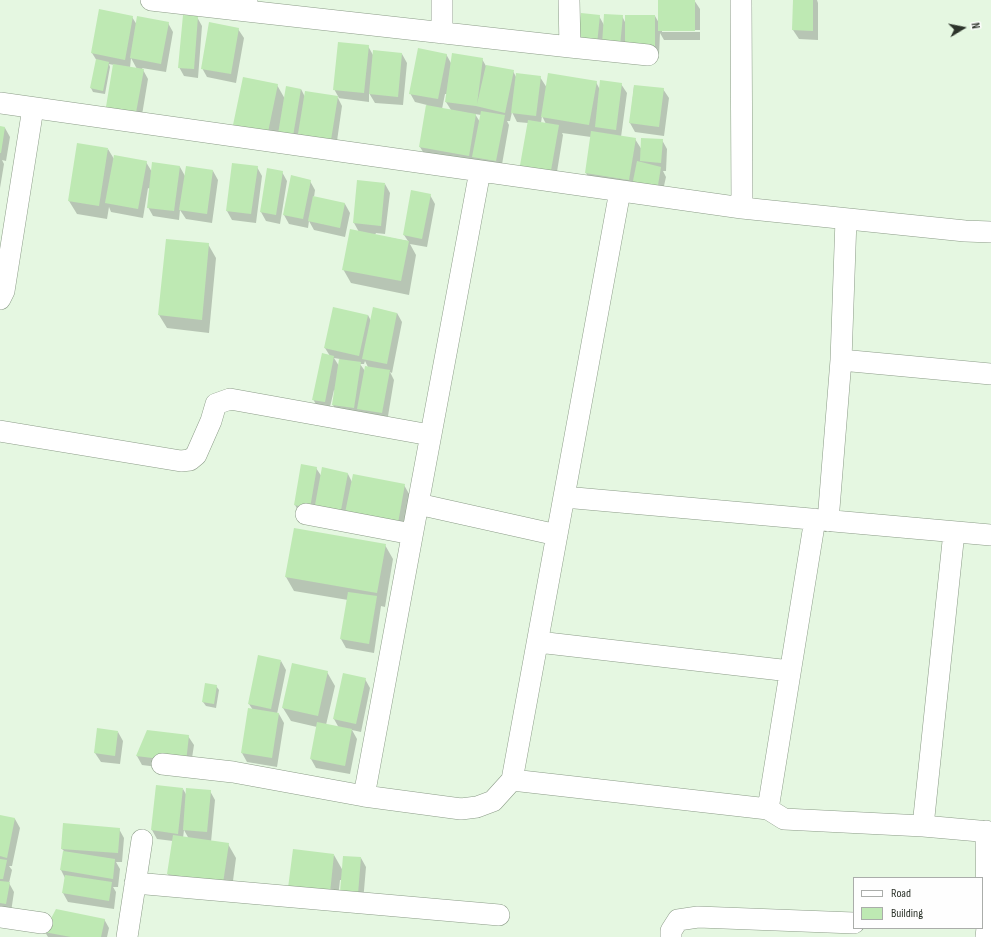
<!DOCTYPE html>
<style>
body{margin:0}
#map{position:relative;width:991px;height:937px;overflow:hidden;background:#e5f7e1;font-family:"Sofia Sans Condensed",sans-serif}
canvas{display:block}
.legend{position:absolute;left:853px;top:877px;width:130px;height:52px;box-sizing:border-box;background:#fefefe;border:1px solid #aaadaa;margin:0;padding:5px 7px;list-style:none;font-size:12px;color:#2d342b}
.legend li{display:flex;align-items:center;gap:8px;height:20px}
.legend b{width:20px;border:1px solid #aaadaa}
.north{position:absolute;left:943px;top:8px;width:40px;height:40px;-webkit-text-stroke:3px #fefefe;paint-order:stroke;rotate:80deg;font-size:11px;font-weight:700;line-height:16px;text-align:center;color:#2d342b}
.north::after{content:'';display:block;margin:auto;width:14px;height:18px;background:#2d342b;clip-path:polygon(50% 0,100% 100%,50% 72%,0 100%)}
</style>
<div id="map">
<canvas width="991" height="937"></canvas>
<ul class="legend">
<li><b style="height:5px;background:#fff"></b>Road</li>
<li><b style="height:11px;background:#bee9b3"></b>Building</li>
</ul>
<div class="north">N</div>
</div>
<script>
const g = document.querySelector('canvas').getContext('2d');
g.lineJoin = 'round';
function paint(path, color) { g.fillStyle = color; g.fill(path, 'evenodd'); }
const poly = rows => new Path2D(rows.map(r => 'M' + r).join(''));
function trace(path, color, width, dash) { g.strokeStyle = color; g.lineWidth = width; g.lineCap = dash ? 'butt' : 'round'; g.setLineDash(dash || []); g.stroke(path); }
paint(poly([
 [694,0,700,9,700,30,662,30,662,32,700,32,700,40,664,40,660,33,659,55,631,55,584,51,599,16,604,25,622,16,626,24,655,16,659,23],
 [794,0,817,0,818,3,818,40,799,39,793,30],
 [132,17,137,25,168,23,173,32,166,72,142,68,148,79,140,127,114,65,109,64,110,67,105,94,93,92,91,88,97,61,92,53],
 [131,58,137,69,130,68],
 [197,17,202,26,198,78,184,76,179,67],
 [238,29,244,38,236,83,207,77,202,68],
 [368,46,373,55,402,54,407,63,403,105,375,103,369,93,369,102,338,98,342,106,336,148,305,143,300,134,298,145,242,139,234,125,244,78,277,85,285,99,301,89,305,97,306,92,339,98,334,89],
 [446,54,451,63,482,59,486,66,513,71,516,77,540,77,547,88,596,82,600,90,621,84,627,93,621,137,635,139,642,150,662,140,667,149,666,171,663,171,666,177,661,199,593,187,586,173,591,137,562,133,563,135,555,184,528,123,517,122,512,112,510,121,507,121,509,125,501,170,428,160,420,147,427,105,415,102,410,93],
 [445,94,447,94,446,102,451,110,442,109],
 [475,114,481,115,480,122],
 [542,116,546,124,541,123],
 [634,86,663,89,669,98,664,136,635,132,630,123],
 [0,127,5,128,10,137,6,161,2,160,4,164,0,188],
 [108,149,114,159,146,162,152,172,180,167,185,176,213,171,218,180,212,223,186,219,180,210,179,220,153,216,148,207,150,189,148,188,143,218,111,212,109,207,107,219,77,214,69,201],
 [257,167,262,176,256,223,232,220,227,211],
 [282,172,287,181,280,224,266,221,261,212],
 [310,181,315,190,314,197,345,204,350,213,345,237,314,230,309,221,308,228,289,224,284,215],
 [385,184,390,193,385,234,376,233,375,235,408,241,404,235,430,195,435,204,427,247,410,244,416,255,409,295,351,283,343,269,359,232,354,223],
 [208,244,216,258,209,333,167,328,159,315],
 [397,313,402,322,392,373,390,372,394,380,387,422,364,418,360,411,359,416,339,414,333,405,335,391,334,390,329,411,318,408,313,399,330,356,325,348,368,315,371,321],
 [334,358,340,359,339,366],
 [365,361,368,367,365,371,360,364,364,364],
 [316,468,322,477,348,474,352,482,404,485,412,499,405,536,300,514,295,505],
 [385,545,393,559,385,607,381,606,374,653,346,648,341,639,348,600,294,591,286,577],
 [281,661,286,670,277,714,279,714,284,723,277,767,247,762,242,753,253,710,249,704],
 [327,672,335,686,326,725,339,728,334,719,365,679,370,688,361,732,352,730,357,739,350,774,316,768,311,759,317,727,291,721,283,708],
 [216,686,219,690,216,708,206,706,203,702],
 [118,732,123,741,120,764,101,762,95,753],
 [188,736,194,745,190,771,142,765,137,756],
 [183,789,187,796,210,791,215,800,211,842,228,844,236,858,231,896,176,888,168,874,173,841,157,839,152,830],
 [184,830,189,839,183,838],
 [0,816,15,819,20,828,12,866,9,866,12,870,9,883,14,892,11,912,0,911],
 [119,829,124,838,122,862,116,862,120,869,118,887,113,887,116,892,114,909,68,902,63,893,65,878,61,870,64,851,62,849],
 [334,855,343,871,361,858,366,867,363,902,342,880,340,880,337,906,297,901],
 [104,919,109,928,107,937,48,937,45,932]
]), '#0003');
paint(poly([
 [658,0,695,0,695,31,658,31],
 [793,0,813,0,813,31,792,30],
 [99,9,133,16,125,60,91,53],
 [581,13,600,15,597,44,578,42],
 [604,14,623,15,620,46,602,45],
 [183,15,198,16,194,69,178,68],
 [625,15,655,15,655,47,625,46],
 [137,16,169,22,161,64,130,58],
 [209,22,239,28,231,74,201,69],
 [338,42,369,45,364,93,333,90],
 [418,48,447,54,438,99,409,94],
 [373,50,402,53,398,97,369,94],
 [452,53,483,58,477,104,486,65,514,70,505,113,476,106,445,102],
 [96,59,109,62,103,91,90,88],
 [113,64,144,69,135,118,105,113],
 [516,73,541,76,536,116,511,113],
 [548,73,597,81,589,125,541,117],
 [243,77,278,84,268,132,233,125],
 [600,80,622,83,616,130,595,127],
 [634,85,664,88,659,127,629,123],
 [286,86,301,89,293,136,278,134],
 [305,91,338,96,331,140,298,134],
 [426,105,476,114,469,156,419,147],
 [481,111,505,115,496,161,472,157],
 [528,120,559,125,550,176,519,171],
 [0,126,5,127,1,153,0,153],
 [591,131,636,138,629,180,585,173],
 [641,138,663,139,661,163,640,161],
 [77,143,108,148,99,206,68,201],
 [114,155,147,161,138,209,105,203],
 [637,161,661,167,657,191,632,186],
 [152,162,180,166,174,211,147,208],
 [232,163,258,166,251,214,226,211],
 [186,166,213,170,207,214,179,210],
 [267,168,283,171,276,215,260,212],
 [291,175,311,180,303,219,283,215],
 [357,180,385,183,381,226,353,223],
 [411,190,431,194,422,239,403,235],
 [313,196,345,203,340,228,308,221],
 [350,229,409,241,401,281,342,270],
 [166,239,209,243,202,320,158,315],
 [333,307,368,315,359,356,324,348],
 [373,307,397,313,387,364,362,359],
 [322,353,334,356,325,402,312,400],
 [339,359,361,362,354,408,332,405],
 [365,366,390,370,382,413,357,409],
 [301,464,317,467,310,508,294,505],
 [322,467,348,473,341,510,315,505],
 [353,474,405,484,398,523,345,513],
 [294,528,386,544,377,593,285,577],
 [348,592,377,596,369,644,340,639],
 [258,655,281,660,271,709,248,704],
 [292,663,328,671,318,716,282,708],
 [343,673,366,678,356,724,333,719],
 [205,683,217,685,214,704,202,702],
 [248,708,279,713,272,758,241,753],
 [317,722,352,729,345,766,310,759],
 [97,728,118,731,115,756,94,753],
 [147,730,189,735,186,762,136,756],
 [156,785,183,788,178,834,151,830],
 [186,788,211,790,207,832,183,830],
 [0,815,15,818,7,858,0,856],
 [63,823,120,828,118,853,61,849],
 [173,835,229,843,223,883,167,874],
 [293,849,334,854,330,893,288,888],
 [63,851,115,859,113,879,60,870],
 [343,856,361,857,358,894,340,892],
 [0,859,7,860,3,879,0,879],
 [65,875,112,882,109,901,62,893],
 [0,881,10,882,6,904,0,903],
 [56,909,105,919,101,937,71,937,44,932]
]), '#bee9b3');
const minor = poly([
 [151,0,247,11,247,0],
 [442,0,442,33],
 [741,0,742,208,965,231,991,232],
 [247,11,570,47,569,0],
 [570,47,648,55],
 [0,103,742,208],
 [0,299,4,291,33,108],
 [841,360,991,374],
 [0,431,181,461,190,460,196,455,211,421,216,404,230,399,430,435],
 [564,497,991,535],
 [418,504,557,535],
 [306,514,412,534],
 [828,521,841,360,846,219],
 [538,642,790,671],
 [162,764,233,772,364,796,461,809,477,807,493,801,512,780,620,191],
 [512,780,768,809,815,519],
 [364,796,418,504,480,171],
 [768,809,784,819,923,826,991,832],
 [923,826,954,532],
 [986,831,987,928,986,937],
 [135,883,499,915],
 [0,917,42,923],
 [127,937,142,840],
 [671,937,671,931,678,920,698,917,854,923]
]);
trace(minor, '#8c9c88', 22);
trace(minor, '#fff', 21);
</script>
